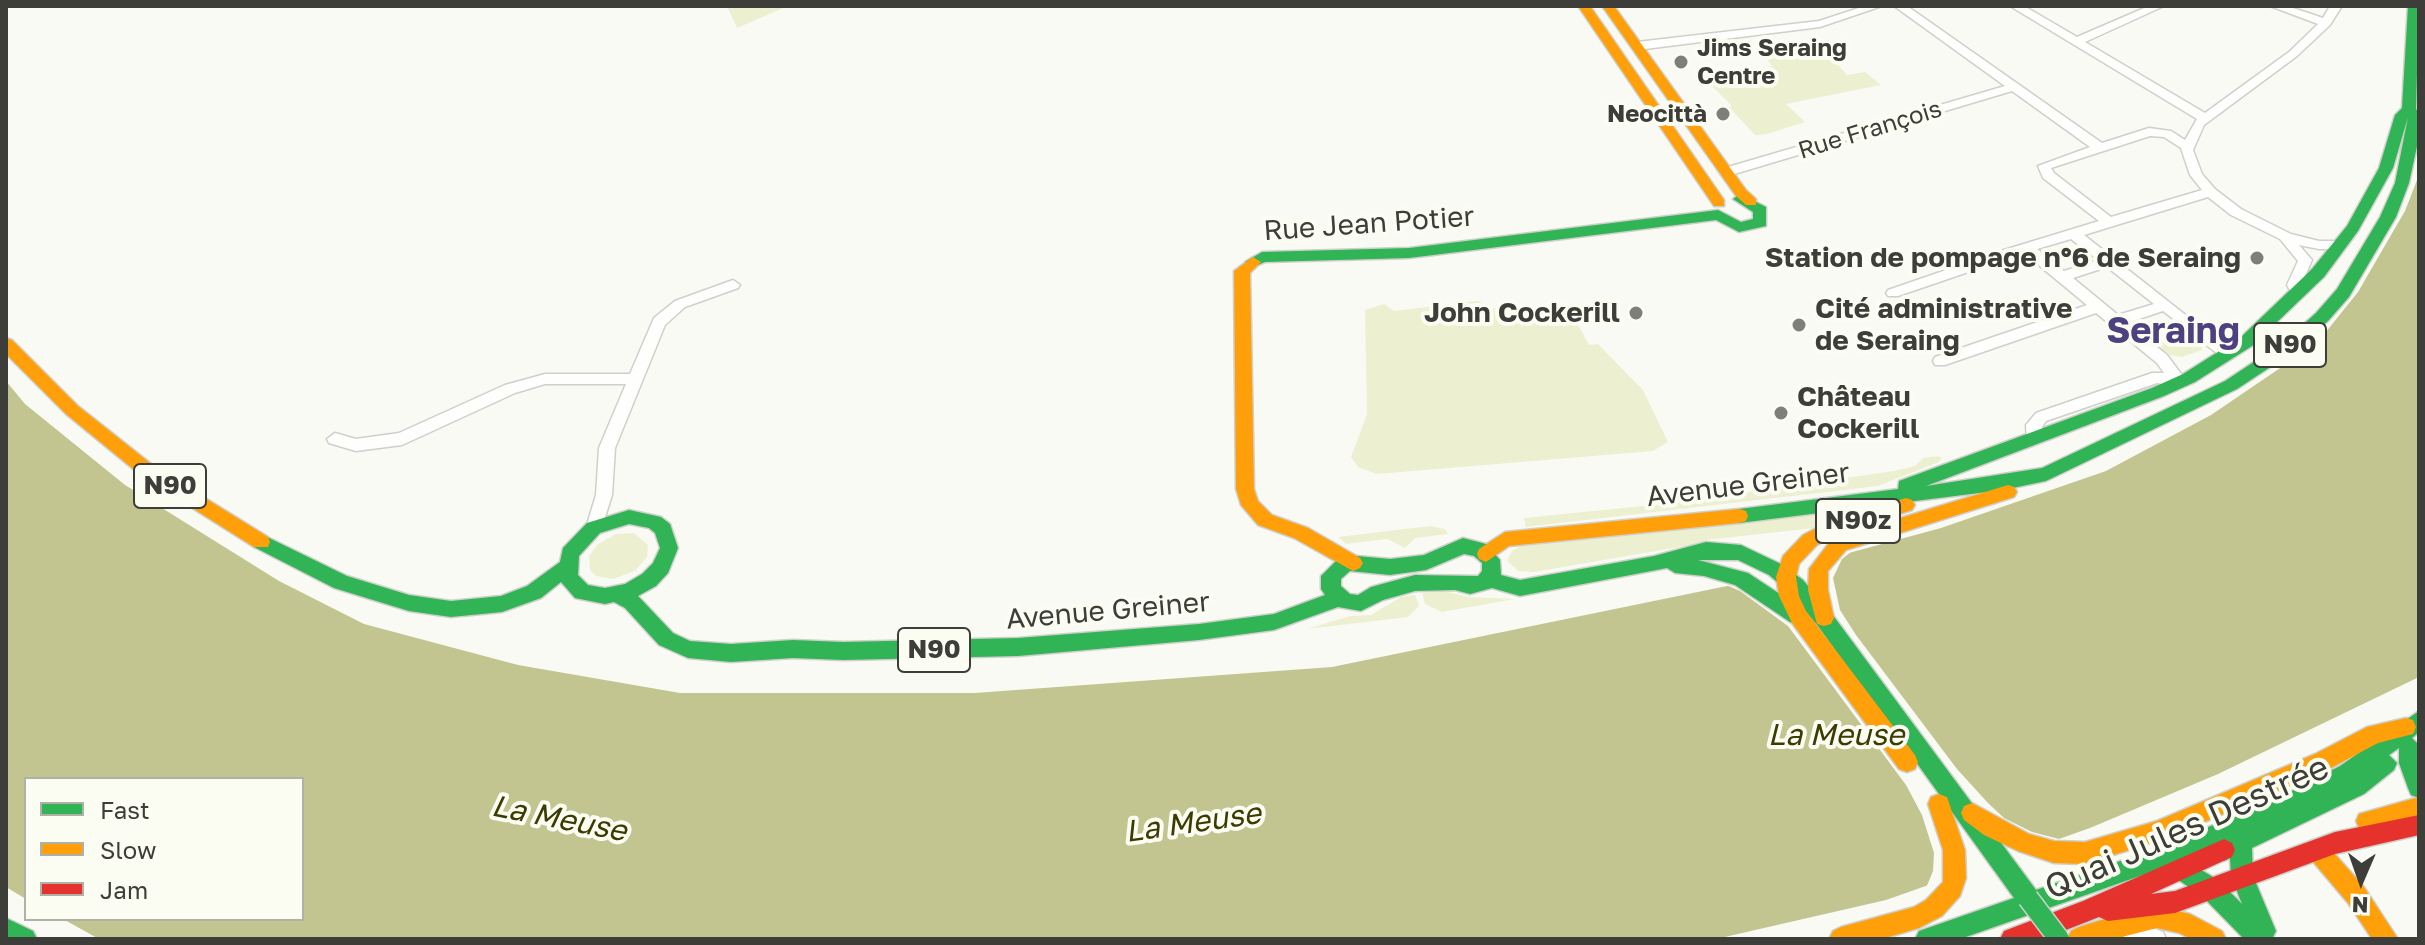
<!DOCTYPE html>
<meta charset="utf-8">
<style>
body{margin:0}
#map{position:relative;width:2425px;height:945px;overflow:hidden;background:#f9faf4;font-family:"Golos Text",sans-serif}
canvas{display:block}
.frame{position:absolute;inset:0;border:8px solid #3d3d39;pointer-events:none}
.legend{position:absolute;left:24px;top:777px;width:280px;height:144px;box-sizing:border-box;background:#fbfcf2;border:2px solid #afb0a8;margin:0;padding:10px 14px;list-style:none;font-size:24px;color:#3d3d39}
.legend li{display:flex;align-items:center;gap:16px;height:40px}
.legend b{width:40px;border:2px solid #afb0a8}
.north{position:absolute;left:2321px;top:841px;width:80px;height:80px;-webkit-text-stroke:6px #fbfcf2;paint-order:stroke;rotate:182deg;font-size:22px;font-weight:700;line-height:32px;text-align:center;color:#3d3d39}
.north::after{content:'';display:block;margin:auto;width:28px;height:36px;background:#3d3d39;clip-path:polygon(50% 0,100% 100%,50% 72%,0 100%)}
</style>
<div id="map">
<canvas width="2425" height="945"></canvas>
<div class="frame"></div>
<ul class="legend">
<li><b style="height:10px;background:#30b455"></b>Fast</li>
<li><b style="height:10px;background:#ff9f0a"></b>Slow</li>
<li><b style="height:10px;background:#e5322d"></b>Jam</li>
</ul>
<div class="north">N</div>
</div>
<script>
const g = document.querySelector('canvas').getContext('2d');
g.lineJoin = 'round';
function paint(path, color) { g.fillStyle = color; g.fill(path, 'evenodd'); }
const poly = rows => new Path2D(rows.map(r => 'M' + r).join(''));
function trace(path, color, width, dash) { g.strokeStyle = color; g.lineWidth = width; g.lineCap = dash ? 'butt' : 'round'; g.setLineDash(dash || []); g.stroke(path); }
function write(font, color, halo, rows, align = 'center') {
  g.font = font + ' "Golos Text",sans-serif'; g.lineWidth = 8; g.setLineDash([]); g.textBaseline = 'middle'; g.strokeStyle = halo; g.fillStyle = color; for (const [text, x, y, turn = 0] of rows) {
    g.save(); g.translate(x, y); g.rotate((+turn || 0) * Math.PI / 180); g.textAlign = isNaN(turn) ? turn : align; if (halo) g.strokeText(text, 0, 0); g.fillText(text, 0, 0); g.restore();
  }
}
paint(poly([
 [727,6,788,6,737,28],
 [1823,48,1847,75,1865,72,1881,85,1786,104,1805,122,1767,134,1755,135,1729,107,1732,106,1704,78,1772,66,1764,55],
 [1478,301,1516,318,1571,312,1589,345,1598,344,1643,390,1668,442,1653,451,1377,474,1358,467,1351,457,1367,414,1365,310,1384,304,1394,311],
 [2167,322,2179,325,2202,343,2202,350,2182,357,2170,355,2147,337,2147,329],
 [1938,456,1942,458,1939,462,1878,486,1526,527,1524,518,1673,503,1894,471,1915,466,1923,458],
 [1899,503,1833,526,1706,540,1697,544,1534,572,1518,571,1507,561,1512,551,1521,546],
 [1430,526,1445,529,1448,534,1415,538,1405,548,1387,539,1346,544,1338,537],
 [634,533,648,545,647,557,635,571,613,579,596,576,590,570,589,556,598,544,616,534],
 [1444,591,1469,597,1515,599,1442,612,1425,604,1422,593],
 [1415,595,1419,606,1408,617,1307,629,1350,616,1371,615,1401,597]
]), '#edf0d0');
paint(poly([
 [2419,175,2419,677,2218,774,2090,828,1886,900,1716,939,99,939,63,919,302,919,302,779,26,779,26,899,6,887,6,381,25,404,125,485,279,581,364,624,518,665,680,693,975,693,1332,667,1727,586,1941,528,2106,471,2211,415,2317,343,2358,292,2405,211]
]), '#c2c58f');
paint(poly([
 [1856,548,1842,559,1833,578,1840,610,1856,635,1957,769,1988,803,2004,818,2032,832,2063,840,1926,888,1933,871,1934,853,1922,815,1906,785,1788,626,1740,591,1724,584]
]), '#f9faf4');
const street = poly([
 [1865,6,1882,6,1820,27,1637,50,1631,46,1637,42,1819,21,1865,6],
 [1894,6,1907,6,2102,143,2149,128,2171,131,2185,140,2197,119,2010,6,2024,6,2077,37,2149,6,2164,6,2085,42,2205,113,2289,52,2318,24,2270,6,2287,6,2323,18,2330,6,2342,6,2330,25,2297,56,2204,125,2193,150,2202,174,2215,189,2241,209,2291,234,2319,241,2341,241,2348,245,2341,249,2319,249,2299,245,2312,260,2301,285,2305,293,2298,298,2293,296,2287,285,2298,261,2280,239,2231,215,2208,197,2084,235,2235,354,2233,358,2223,358,2163,311,2127,323,2167,355,2187,382,2184,386,2179,387,2157,383,2046,421,2042,427,2039,441,2027,441,2026,425,2036,413,2152,373,2164,373,2157,363,2096,313,1945,365,1935,365,1933,361,1935,357,2087,305,2024,253,1898,296,1888,296,1886,293,1888,290,2004,250,2099,221,2043,178,2038,166,2090,147,2012,91,1731,175,1721,175,1720,172,1721,169,2005,86,1894,6],
 [2150,136,2164,137,2181,148,2190,175,2202,190,2111,217,2054,173,2051,168,2150,136],
 [2071,239,2098,260,2064,271,2037,249,2071,239],
 [2107,267,2154,304,2118,315,2073,278,2107,267],
 [733,280,740,285,738,288,685,307,665,325,615,448,612,495,600,533,588,533,586,528,596,495,599,448,626,384,545,384,515,393,402,445,356,451,329,443,327,439,335,433,356,439,399,433,505,385,545,374,630,374,654,318,675,301,733,280],
 [2125,917,2163,932,2166,939,2130,939,2118,934,2115,927,2118,920,2125,917]
]);
const fast = poly([
 [2408,6,2419,6,2416,109,2419,113,2419,137,2409,183,2396,217,2349,297,2328,321,2293,352,2237,389,2046,481,2003,490,1739,523,1732,521,1730,516,1732,511,1739,509,1898,489,1899,481,2152,388,2183,374,2240,338,2312,269,2347,226,2379,168,2395,115,2402,108,2408,6],
 [2408,117,2395,183,2380,217,2337,289,2316,313,2281,344,2225,381,2042,468,1926,486,2164,396,2195,382,2252,346,2324,277,2358,231,2393,168,2408,117],
 [1740,194,1766,207,1766,226,1739,232,1716,220,1409,258,1265,262,1253,267,1245,262,1262,252,1409,248,1718,210,1741,222,1753,219,1753,212,1733,199,1740,194],
 [629,510,661,517,670,524,678,548,668,573,656,586,638,596,673,633,690,641,731,644,793,640,843,642,1018,638,1199,624,1274,614,1325,595,1321,589,1321,576,1339,558,1346,555,1390,559,1424,555,1463,538,1486,544,1500,560,1501,575,1520,580,1654,556,1706,542,1741,545,1783,565,1803,580,1832,614,2036,890,2155,849,2274,800,2340,766,2419,711,2419,732,2412,738,2419,745,2419,798,2411,795,2408,788,2399,763,2399,748,2389,755,2397,763,2394,770,2364,794,2252,848,2253,876,2276,931,2272,939,2244,939,2202,896,2174,877,2157,870,1960,939,1915,939,1919,931,2014,898,1818,626,1789,592,1769,575,1738,560,1698,560,1748,573,1804,610,1807,616,1804,622,1797,624,1790,622,1735,585,1704,576,1675,573,1667,568,1520,596,1492,588,1470,594,1455,590,1415,591,1383,600,1361,611,1338,607,1274,630,1199,640,1018,656,843,660,793,658,731,662,688,658,659,645,625,608,614,602,605,604,575,598,561,582,541,598,502,612,451,617,409,611,334,588,254,547,252,542,254,537,261,534,347,576,409,595,451,601,501,596,527,586,560,562,563,548,587,523,629,510],
 [629,524,649,528,655,533,660,548,653,563,642,574,625,584,605,588,588,585,578,575,579,556,600,533,629,524],
 [1464,554,1474,556,1482,563,1482,571,1478,576,1415,575,1371,587,1358,595,1350,594,1341,586,1341,579,1350,571,1390,575,1426,570,1464,554],
 [2215,846,2213,850,2216,857,2224,861,2230,858,2231,876,2242,904,2218,880,2183,859,2215,846],
 [6,918,33,931,37,939,6,939,6,918]
]);
const slow = poly([
 [1578,6,1590,6,1724,200,1724,206,1714,206,1578,6],
 [1602,6,1614,6,1746,190,1756,199,1756,205,1746,205,1736,196,1602,6],
 [1253,257,1261,262,1250,273,1254,489,1258,501,1272,515,1308,528,1360,558,1363,563,1360,568,1353,571,1294,538,1258,525,1241,505,1236,489,1234,271,1253,257],
 [6,338,12,340,78,406,155,467,268,537,270,542,268,547,254,547,143,477,66,414,6,354,6,338],
 [2008,485,2014,487,2017,492,2014,497,1846,550,1828,571,1828,590,1834,618,1831,624,1824,626,1817,624,1808,590,1809,569,1832,539,2008,485],
 [1906,498,1912,500,1915,505,1912,510,1837,534,1817,545,1799,564,1796,577,1799,596,1806,611,1915,755,1918,762,1915,769,1907,772,1899,769,1792,623,1779,596,1776,577,1783,556,1803,535,1824,524,1906,498],
 [1739,509,1746,511,1748,516,1746,521,1739,523,1509,546,1486,562,1479,559,1477,554,1479,549,1505,532,1739,509],
 [2406,718,2413,720,2416,727,2413,734,2378,743,2331,768,2167,838,2085,864,2054,863,2018,851,1984,835,1964,820,1961,813,1964,806,1972,803,2029,834,2054,841,2085,842,2157,821,2315,754,2367,727,2406,718],
 [1939,794,1947,797,1965,850,1966,878,1960,896,1942,916,1919,928,1882,939,1829,939,1833,931,1841,927,1914,907,1926,900,1943,882,1943,850,1928,804,1931,797,1939,794],
 [2419,797,2419,817,2367,831,2359,828,2356,821,2359,814,2419,797],
 [2317,839,2325,843,2364,887,2398,939,2372,939,2348,903,2309,857,2306,850,2309,843,2317,839],
 [2157,906,2190,914,2222,931,2226,939,2191,939,2179,933,2157,928,2114,939,2067,939,2071,931,2079,927,2137,909,2157,906]
]);
const jam = poly([
 [2419,815,2419,835,2335,854,2175,913,2108,921,2099,917,2043,939,2000,939,2004,931,2083,901,2224,839,2232,843,2235,850,2232,857,2151,894,2175,891,2335,832,2419,815]
]);
trace(street, '#cfd0cb', 3);
trace(fast, '#cfd0cb', 3);
trace(slow, '#cfd0cb', 3);
trace(jam, '#cfd0cb', 3);
paint(street, '#fefefd');
paint(fast, '#30b455');
paint(slow, '#ff9f0a');
paint(jam, '#e5322d');
const fastBridge = poly([
 [2028,898,2059,939]
]);
trace(fastBridge, '#cfd0cb', 23, []);
trace(fastBridge, '#30b455', 20);
for (const [x, y, r, color] of [
 [1681,62,8,"#7f7f7a"],
 [1723,114,8,"#7f7f7a"],
 [2257,258,8,"#7f7f7a"],
 [1636,313,8,"#7f7f7a"],
 [1799,325,8,"#7f7f7a"],
 [1781,413,8,"#7f7f7a"]
]) { const dot = new Path2D(); dot.arc(x, y, r, 0, 2 * Math.PI); g.fillStyle = color; g.fill(dot); trace(dot, '#fbfcf2', 3); }
write('bold 24px', '#3d3d39', '#fbfcf2', [
 ["Jims Seraing",1697,48],
 ["Centre",1697,76],
 ["Neocittà",1707,114,"right"]
], 'left');
write('24px', '#3d3d39', '#fbfcf2', [
 ["Rue François",1870,130,-17]
]);
for (const [x, y, w] of [
 [2290,345,72],
 [170,486,72],
 [1858,521,84],
 [934,650,72]
]) { const box = new Path2D(); box.roundRect(x - w / 2, y - 22, w, 44, 6); g.fillStyle = '#fbfcf2'; g.fill(box); trace(box, '#3d3d39', 2); }
write('bold 26px', '#3d3d39', null, [
 ["N90",2290,345],
 ["N90",170,486],
 ["N90z",1858,521],
 ["N90",934,650]
]);
write('28px', '#3d3d39', '#fbfcf2', [
 ["Rue Jean Potier",1369,224,-4],
 ["Avenue Greiner",1748,485,-7],
 ["Avenue Greiner",1108,611,-5]
]);
write('bold 28px', '#3d3d39', '#fbfcf2', [
 ["Station de pompage n°6 de Seraing",2241,258],
 ["Cité administrative",1815,309,"left"],
 ["de Seraing",1815,341,"left"],
 ["John Cockerill",1620,313],
 ["Château",1797,397,"left"],
 ["Cockerill",1797,429,"left"]
], 'right');
write('italic 30px', '#3c3c00', '#fbfcf2', [
 ["La Meuse",1836,735],
 ["La Meuse",559,819,11],
 ["La Meuse",1193,823,-8]
]);
write('34px', '#3d3d39', '#fbfcf2', [
 ["Quai Jules Destrée",2187,828,-24]
]);
write('bold 36px', '#4e417f', '#fbfcf2', [
 ["Seraing",2173,332]
]);
</script>
